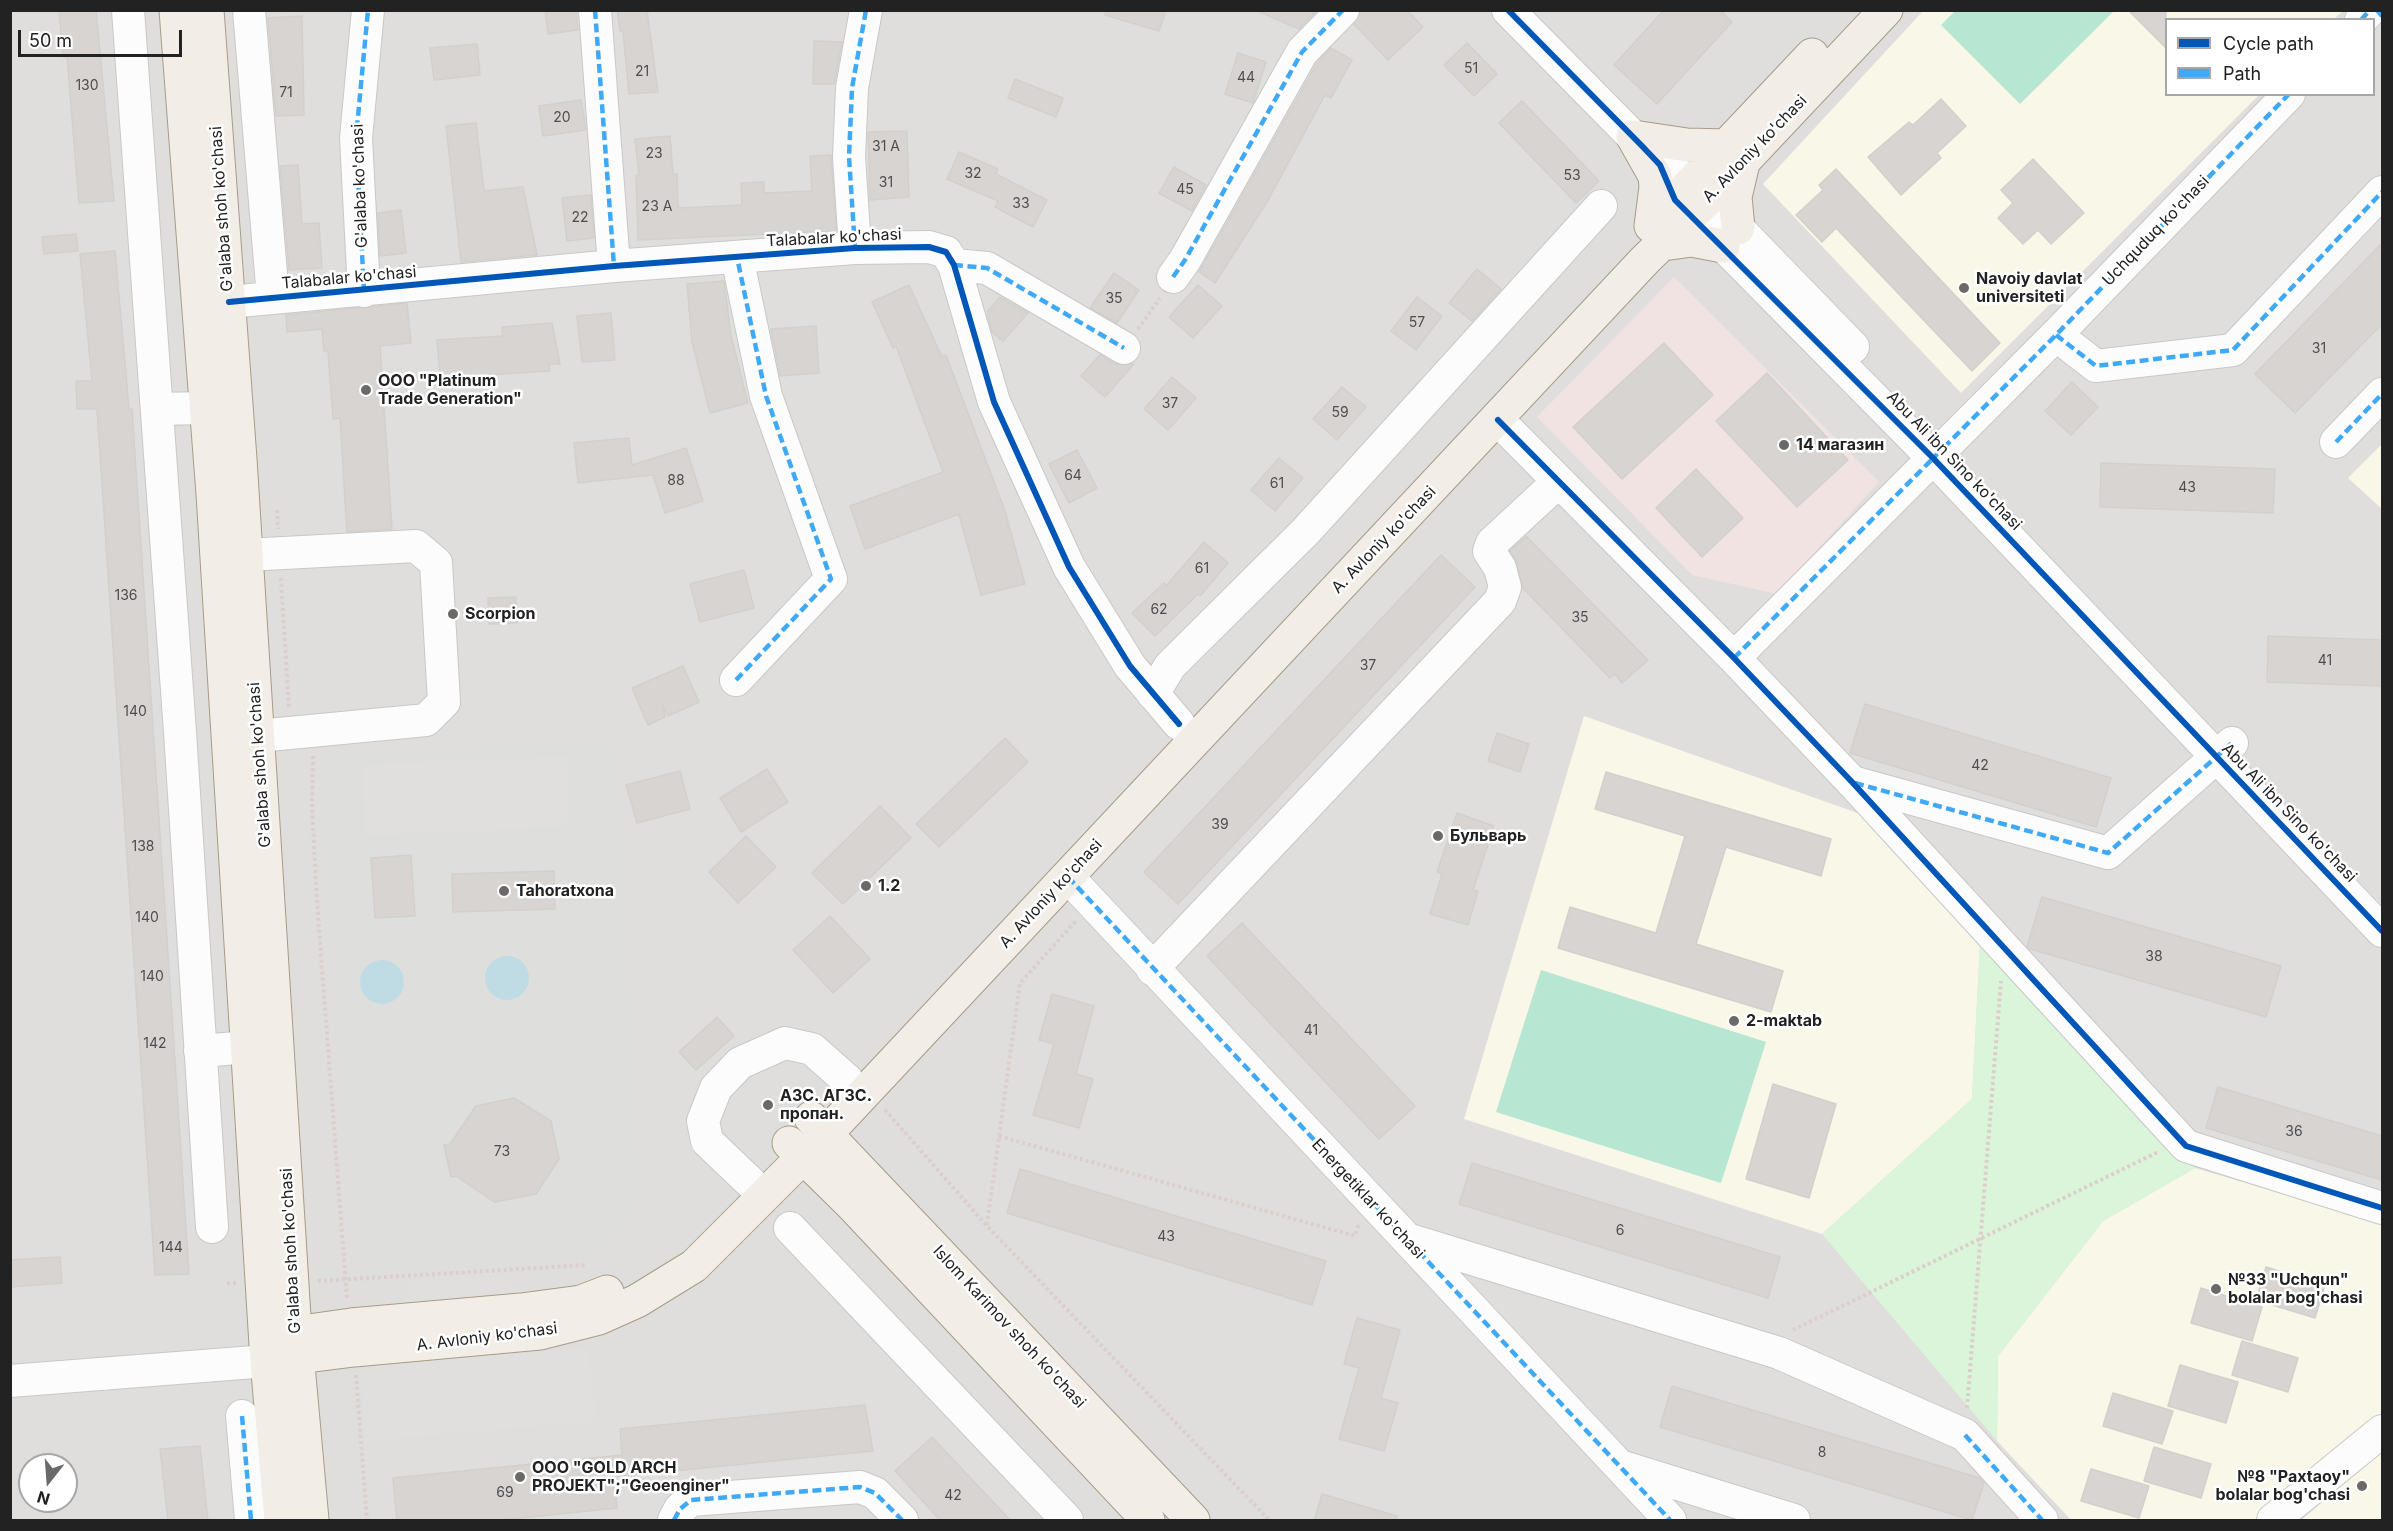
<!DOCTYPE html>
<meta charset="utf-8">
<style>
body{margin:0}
#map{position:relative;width:2393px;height:1531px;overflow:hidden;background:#f0eeeb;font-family:Inter,sans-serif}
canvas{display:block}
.frame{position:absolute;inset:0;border:12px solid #222;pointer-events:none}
.legend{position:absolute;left:2165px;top:18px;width:210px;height:78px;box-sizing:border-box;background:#fff;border:2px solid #a7a7a7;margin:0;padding:8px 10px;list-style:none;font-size:18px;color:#222}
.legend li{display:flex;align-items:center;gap:12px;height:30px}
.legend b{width:30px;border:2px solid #a7a7a7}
.north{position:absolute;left:18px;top:1453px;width:60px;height:60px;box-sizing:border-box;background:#fff;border:2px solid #a7a7a7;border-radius:50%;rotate:197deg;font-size:16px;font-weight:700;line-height:24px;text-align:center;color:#222}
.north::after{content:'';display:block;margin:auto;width:21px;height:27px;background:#6a6968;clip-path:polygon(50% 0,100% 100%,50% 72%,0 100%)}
.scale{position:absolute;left:18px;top:30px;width:164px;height:27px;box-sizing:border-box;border:3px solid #222;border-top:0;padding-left:8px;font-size:18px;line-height:21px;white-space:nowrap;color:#222;-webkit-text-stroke:4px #fff;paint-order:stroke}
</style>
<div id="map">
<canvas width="2393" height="1531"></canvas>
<div class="frame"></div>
<ul class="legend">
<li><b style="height:8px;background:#0057b8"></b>Cycle path</li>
<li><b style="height:8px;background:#3fa9f5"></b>Path</li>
</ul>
<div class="north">N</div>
<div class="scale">50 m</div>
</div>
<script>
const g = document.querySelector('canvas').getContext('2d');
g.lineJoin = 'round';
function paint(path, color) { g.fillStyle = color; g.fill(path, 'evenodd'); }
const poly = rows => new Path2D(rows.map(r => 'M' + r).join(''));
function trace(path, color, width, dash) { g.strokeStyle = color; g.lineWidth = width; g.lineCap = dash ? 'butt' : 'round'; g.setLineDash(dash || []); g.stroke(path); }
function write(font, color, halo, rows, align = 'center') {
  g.font = font + ' Inter,sans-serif'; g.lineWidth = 5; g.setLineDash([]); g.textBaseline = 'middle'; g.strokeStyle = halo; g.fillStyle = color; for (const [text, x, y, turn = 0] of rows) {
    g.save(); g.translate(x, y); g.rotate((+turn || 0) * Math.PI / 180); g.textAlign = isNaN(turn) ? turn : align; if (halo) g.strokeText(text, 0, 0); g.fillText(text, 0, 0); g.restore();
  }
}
paint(poly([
 [10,11,2382,11,2382,1520,11,1520],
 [2166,20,2374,20,2374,94,2166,94],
 [30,1465,66,1465,66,1501,30,1501]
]), '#dfdedc');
paint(poly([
 [1674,277,1879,482,1777,594,1692,575,1537,417]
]), '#f1e3e1');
paint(poly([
 [1923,11,2343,11,2334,19,2166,20,2166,94,2259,95,1961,393,1763,184],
 [2382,444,2382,509,2348,478],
 [1584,716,1866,816,1980,944,1972,1099,1822,1234,1464,1119],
 [2195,1168,2382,1223,2382,1420,2259,1520,2071,1520,1997,1441,1998,1356,2103,1221],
 [2382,1452,2382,1520,2301,1520]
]), '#f8f7e8');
paint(poly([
 [617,741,638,1200,586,1258,362,1274,359,1205,348,1158,318,755]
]), '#dededc');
paint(poly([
 [1980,944,2195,1168,2103,1221,1998,1356,1997,1441,1822,1234,1972,1099]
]), '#daf5da');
paint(poly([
 [1955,11,1955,10,2114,11,2020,104,1941,25],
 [1541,970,1766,1042,1721,1183,1496,1112]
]), '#b7e6d2');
paint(poly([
 [567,756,570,826,366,836,362,765],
 [509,1276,527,1299,398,1310,410,1282],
 [588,1348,597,1421,365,1441,360,1367]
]), '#e0dfde');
paint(poly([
 '485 978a22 22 0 1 1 44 0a22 22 0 1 1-44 0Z',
 '360 982a22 22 0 1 1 44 0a22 22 0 1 1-44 0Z'
]), '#bfdbe3');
const building = poly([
 [59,10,96,10,114,201,79,203,67,57,63,57,59,10],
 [545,10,576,10,578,30,548,34,545,10],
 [617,10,647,10,658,92,629,94,623,31,620,31,617,10],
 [1106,10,1166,10,1159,31,1105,15,1106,10],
 [1255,10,1317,10,1299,29,1255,10],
 [1360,10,1407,10,1423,27,1388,60,1354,24,1360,10],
 [1664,10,1720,10,1732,22,1657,104,1614,65,1664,10],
 [2128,10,2166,10,2166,48,2128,10],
 [302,16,304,115,276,116,268,18,302,16],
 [814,41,842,42,834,84,813,84,814,41],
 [1467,43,1497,74,1474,96,1444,65,1467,43],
 [477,44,480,75,434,80,430,48,477,44],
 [1331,48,1352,60,1331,98,1325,95,1267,202,1215,283,1199,272,1317,63,1331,48],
 [1238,53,1266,62,1253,103,1225,94,1238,53],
 [1015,79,1063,98,1056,117,1008,98,1015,79],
 [1941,99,1966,126,1937,153,1941,158,1901,195,1868,157,1909,122,1913,125,1941,99],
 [581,100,586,130,543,136,539,106,581,100],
 [1522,101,1599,181,1576,203,1499,123,1522,101],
 [476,123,484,191,523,187,537,255,461,262,446,126,476,123],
 [907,131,909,197,870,200,868,132,907,131],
 [670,136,673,174,677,174,678,208,742,205,741,183,764,182,764,193,812,191,810,156,831,155,836,231,638,240,636,176,639,175,635,139,670,136],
 [959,152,998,169,996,174,1047,200,1033,227,995,207,998,201,947,179,959,152],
 [2033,159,2084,213,2051,244,2038,230,2023,244,1998,218,2013,203,2001,190,2033,159],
 [298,165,302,224,319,223,322,268,289,270,280,166,298,165],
 [1174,167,1206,185,1192,211,1159,193,1174,167],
 [1836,169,2000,343,1972,371,1836,228,1822,242,1796,215,1823,190,1819,185,1836,169],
 [591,195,594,238,567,241,562,198,591,195],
 [401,210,406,253,380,256,378,213,401,210],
 [76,234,78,251,44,254,42,237,76,234],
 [2382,243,2382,324,2295,413,2255,374,2382,243],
 [115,251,129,409,132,409,189,1274,155,1275,97,409,77,409,76,381,92,381,80,254,115,251],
 [1477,269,1501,289,1472,321,1449,303,1477,269],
 [1114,273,1139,290,1117,323,1090,308,1114,273],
 [724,281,731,336,748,403,710,413,692,342,687,284,724,281],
 [909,285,942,357,946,355,1005,511,1025,584,981,595,959,514,865,549,850,506,943,472,896,346,893,348,872,302,909,285],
 [1198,285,1222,306,1193,338,1169,317,1198,285],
 [1000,297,1028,313,1003,341,992,332,987,312,1000,297],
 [1417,297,1442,316,1416,350,1391,331,1417,297],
 [407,303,411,343,380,346,392,529,347,532,340,418,333,419,328,351,324,351,322,329,287,332,286,315,407,303],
 [611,313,615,360,582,362,577,316,611,313],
 [552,323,560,364,549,364,550,371,485,375,485,384,441,388,437,340,503,336,502,327,552,323],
 [816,326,819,373,780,376,771,329,816,326],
 [1664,343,1713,395,1622,479,1573,427,1664,343],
 [1100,355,1115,364,1134,364,1105,397,1081,376,1100,355],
 [1767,373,1848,460,1797,507,1716,421,1767,373],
 [1172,377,1196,398,1168,430,1144,409,1172,377],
 [2072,382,2098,407,2071,435,2045,411,2072,382],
 [1342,387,1366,407,1337,440,1313,419,1342,387],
 [629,438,632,465,686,448,703,501,665,513,653,475,578,483,574,443,629,438],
 [1077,450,1097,488,1069,503,1049,464,1077,450],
 [1279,458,1303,478,1275,511,1251,490,1279,458],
 [2101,463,2275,469,2273,513,2100,507,2101,463],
 [1696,469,1743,518,1702,557,1656,508,1696,469],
 [1526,536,1648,660,1622,683,1615,674,1610,678,1522,587,1517,563,1510,551,1526,536],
 [1204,542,1228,563,1200,596,1198,594,1155,636,1132,613,1164,583,1166,586,1204,542],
 [1441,555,1475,587,1178,904,1144,872,1441,555],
 [744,570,754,608,700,622,690,584,744,570],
 [516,597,517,623,489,624,488,598,516,597],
 [2268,636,2382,640,2382,686,2267,682,2268,636],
 [683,666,699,702,668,716,663,707,665,717,648,725,632,688,683,666],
 [1865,704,2111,778,2096,827,1850,753,1865,704],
 [1497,733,1529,744,1520,772,1488,761,1497,733],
 [1005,738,1028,762,939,847,916,824,1005,738],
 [767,769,788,802,741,832,720,798,767,769],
 [680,771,690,809,637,823,626,785,680,771],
 [1606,772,1831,839,1821,876,1726,847,1696,944,1783,971,1771,1012,1558,948,1570,907,1656,933,1685,836,1595,809,1606,772],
 [880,806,911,838,843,904,812,873,880,806],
 [1457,813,1494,826,1473,890,1478,891,1468,925,1430,914,1442,874,1437,872,1457,813],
 [746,836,776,867,738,903,709,872,746,836],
 [411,855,415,916,375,918,371,858,411,855],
 [554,871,555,909,453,912,452,874,554,871],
 [2042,897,2281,966,2266,1017,2030,949,2027,946,2042,897],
 [830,916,870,959,833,993,793,950,830,916],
 [1242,923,1415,1106,1379,1139,1207,956,1242,923],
 [1052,994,1094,1006,1076,1074,1093,1079,1079,1128,1033,1115,1054,1044,1039,1040,1052,994],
 [717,1017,734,1036,696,1070,679,1052,717,1017],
 [1773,1084,1836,1104,1809,1198,1746,1179,1773,1084],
 [2218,1087,2382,1136,2382,1180,2206,1128,2218,1087],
 [514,1098,551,1121,559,1159,536,1194,494,1202,456,1176,451,1177,444,1145,450,1144,476,1106,514,1098],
 [1472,1163,1780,1257,1768,1298,1459,1204,1472,1163],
 [1020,1169,1326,1261,1312,1305,1007,1213,1020,1169],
 [60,1257,62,1283,10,1287,10,1260,60,1257],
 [2266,1267,2325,1285,2315,1318,2256,1300,2266,1267],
 [2201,1288,2262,1307,2252,1341,2191,1323,2201,1288],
 [1357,1318,1400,1330,1381,1398,1398,1403,1384,1451,1339,1439,1359,1368,1344,1364,1357,1318],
 [2242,1341,2298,1358,2288,1392,2232,1375,2242,1341],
 [2180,1365,2238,1382,2226,1423,2168,1406,2180,1365],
 [1672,1386,1980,1478,1984,1483,1972,1520,1660,1427,1672,1386],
 [2113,1393,2173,1411,2162,1444,2103,1426,2113,1393],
 [865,1405,873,1451,614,1477,617,1508,492,1521,397,1521,393,1478,622,1455,620,1429,865,1405],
 [932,1437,1011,1521,941,1521,895,1471,932,1437],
 [200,1446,208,1521,168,1521,160,1449,200,1446],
 [2154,1447,2211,1464,2201,1498,2144,1481,2154,1447],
 [2091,1469,2149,1486,2139,1518,2081,1501,2091,1469],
 [1322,1494,1397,1516,1396,1521,1314,1521,1322,1494]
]);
paint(building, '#d7d4d2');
trace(building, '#d3d0cc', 1.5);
const minor = poly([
 [128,10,180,732,212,1227],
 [249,10,273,298],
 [595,10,614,266],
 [1508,10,1651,155],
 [2361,20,2370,10],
 [1660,165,1693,182,1853,347],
 [1705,227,1932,457,2382,931],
 [855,248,849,157,852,88,866,10],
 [954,265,987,268,1124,348],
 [1173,277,1185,260,1302,52,1343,10],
 [364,291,356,138,368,10],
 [229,302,614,266,855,248,929,247,946,252,954,265,994,402,1069,567,1130,666,1179,724],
 [2056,335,2096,366,2233,350,2382,192],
 [157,409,207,408],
 [1498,420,1734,658,1852,782,2186,1146,2382,1208],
 [2336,442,2382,394],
 [246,555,416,546,436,563,444,702,426,720,258,736],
 [1734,658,2056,335,2289,94],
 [736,680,831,579,766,396,737,257],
 [1153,694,1170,666,1306,531,1601,206],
 [1852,782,2108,853,2232,743],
 [1068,877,1670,1520],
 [1152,969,1500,601,1505,587,1500,568,1489,551,1492,543,1558,482],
 [200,1051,249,1047],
 [751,1183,707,1141,703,1121,716,1088,740,1063,785,1043,812,1049,847,1080],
 [790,1228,1067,1520],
 [1407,1239,1779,1353,1965,1435,2042,1520],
 [10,1381,267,1361],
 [242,1416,251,1520],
 [1620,1466,1794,1520],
 [674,1520,680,1509,691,1500,860,1487,875,1493,902,1520],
 [2273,1520,2382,1431]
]);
const major = poly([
 [176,10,213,494,267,1361,281,1520],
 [207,10,240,459,295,1332,312,1520],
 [1660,216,1812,55],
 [1651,226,1656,187,1655,176,1633,137,1687,145,1727,146],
 [1738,228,1735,197,1743,163],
 [1663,244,1692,240,1723,246],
 [811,1118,1193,1520],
 [789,1143,852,1205,1148,1520],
 [266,1337,351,1325,521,1310,581,1302,607,1292],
 [267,1361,354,1350,540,1333,599,1318,637,1301,694,1266,826,1134,1645,260,1708,199,1886,10]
]);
trace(minor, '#c9c8c7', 34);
trace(major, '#a79c86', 35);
trace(poly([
 [1138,329,1160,298],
 [277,510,278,529],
 [281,578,289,709],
 [313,756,312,805,317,902,347,1299],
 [885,1110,987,1226,1269,1520],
 [999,1136,1355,1236,1359,1223],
 [987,1225,1020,983,1076,921],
 [318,1281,587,1265],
 [227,1283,236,1283],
 [1793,1330,2158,1152],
 [356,1375,367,1520],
 [1967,1408,2001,981]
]), '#dccecd', 4, [3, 3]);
trace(minor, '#fdfcfc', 32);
trace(major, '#f3ede7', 33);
trace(poly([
 [595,10,614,266],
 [2377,10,2382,16],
 [2361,20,2370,10],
 [855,248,849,157,852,88,866,10],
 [954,265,987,268,1124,348],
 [1173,277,1185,260,1302,52,1343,10],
 [364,291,356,138,368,10],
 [2056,335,2096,366,2233,350,2382,192],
 [2336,442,2382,394],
 [1734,658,2056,335,2289,94],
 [736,680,831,579,766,396,737,257],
 [1855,783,2108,853,2233,742],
 [1068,877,1670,1520],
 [242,1416,251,1520],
 [1965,1435,2042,1520],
 [674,1520,680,1509,691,1500,860,1487,875,1493,902,1520]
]), '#3fa9f5', 4.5, [9, 4.5]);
trace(poly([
 [1508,10,1643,147,1660,165,1675,200,1932,457,2382,931],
 [229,302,614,266,855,248,929,247,946,252,954,265,994,402,1069,567,1130,666,1179,724],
 [1498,420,1734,658,1852,782,2186,1146,2382,1208]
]), '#0057b8', 6);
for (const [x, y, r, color] of [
 [1964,288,6,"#6a6968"],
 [366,390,6,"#6a6968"],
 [1784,445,6,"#6a6968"],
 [453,614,6,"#6a6968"],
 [1438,836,6,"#6a6968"],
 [866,886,6,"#6a6968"],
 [504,891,6,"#6a6968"],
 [1734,1021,6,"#6a6968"],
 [768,1105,6,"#6a6968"],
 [2216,1289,6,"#6a6968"],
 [520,1477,6,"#6a6968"],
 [2362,1486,6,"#6a6968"]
]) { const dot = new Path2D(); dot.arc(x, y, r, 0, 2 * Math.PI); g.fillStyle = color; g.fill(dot); trace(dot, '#fff', 2); }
write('14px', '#4f4e4e', null, [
 ["51",1471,69],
 ["21",642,72],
 ["44",1246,78],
 ["130",87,86],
 ["71",286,93],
 ["20",562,118],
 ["31 А",886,147],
 ["23",654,154],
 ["32",973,174],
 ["53",1572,176],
 ["31",886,183],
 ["45",1185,190],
 ["33",1021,204],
 ["23 А",657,207],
 ["22",580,218],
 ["35",1114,299],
 ["57",1417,323],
 ["31",2319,349],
 ["37",1170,404],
 ["59",1340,413],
 ["64",1073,476],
 ["88",676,481],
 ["61",1277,484],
 ["43",2187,488],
 ["61",1202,569],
 ["136",126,596],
 ["62",1159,610],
 ["35",1580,618],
 ["41",2325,661],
 ["37",1368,666],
 ["140",135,712],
 ["42",1980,766],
 ["39",1220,825],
 ["138",143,847],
 ["140",147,918],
 ["38",2154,957],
 ["140",152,977],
 ["41",1311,1031],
 ["142",155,1044],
 ["36",2294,1132],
 ["73",502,1152],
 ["6",1620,1231],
 ["43",1166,1237],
 ["144",171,1248],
 ["8",1822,1453],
 ["69",505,1493],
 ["42",953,1496]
]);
write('16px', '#222', '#fff', [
 ["A. Avloniy ko'chasi",1755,149,-46],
 ["G'alaba ko'chasi",360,186,-92],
 ["G'alaba shoh ko'chasi",222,209,-94],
 ["Uchquduq ko'chasi",2156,231,-46],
 ["Talabalar ko'chasi",834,238,-3],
 ["Talabalar ko'chasi",349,278,-5],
 ["Abu Ali ibn Sino ko'chasi",1954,461,46],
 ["A. Avloniy ko'chasi",1384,540,-46],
 ["G'alaba shoh ko'chasi",260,765,-94],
 ["Abu Ali ibn Sino ko'chasi",2289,813,46],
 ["A. Avloniy ko'chasi",1051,894,-47],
 ["Energetiklar ko'chasi",1368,1199,47],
 ["G'alaba shoh ko'chasi",291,1251,-93],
 ["Islom Karimov shoh ko'chasi",1009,1327,47],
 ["A. Avloniy ko'chasi",487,1337,-7]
]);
write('bold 16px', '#222', '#fff', [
 ["Navoiy davlat",1976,279],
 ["universiteti",1976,297],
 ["OOO \"Platinum",378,381],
 ["Trade Generation\"",378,399],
 ["14 магазин",1796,445],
 ["Scorpion",465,614],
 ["Бульварь",1450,836],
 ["1.2",878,886],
 ["Tahoratxona",516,891],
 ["2-maktab",1746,1021],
 ["АЗС. АГЗС.",780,1096],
 ["пропан.",780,1114],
 ["№33 \"Uchqun\"",2228,1280],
 ["bolalar bog'chasi",2228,1298],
 ["ООО \"GOLD ARCH",532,1468],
 ["PROJEKT\";\"Geoenginer\"",532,1486],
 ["№8 \"Paxtaoy\"",2350,1477,"right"],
 ["bolalar bog'chasi",2350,1495,"right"]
], 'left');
</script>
